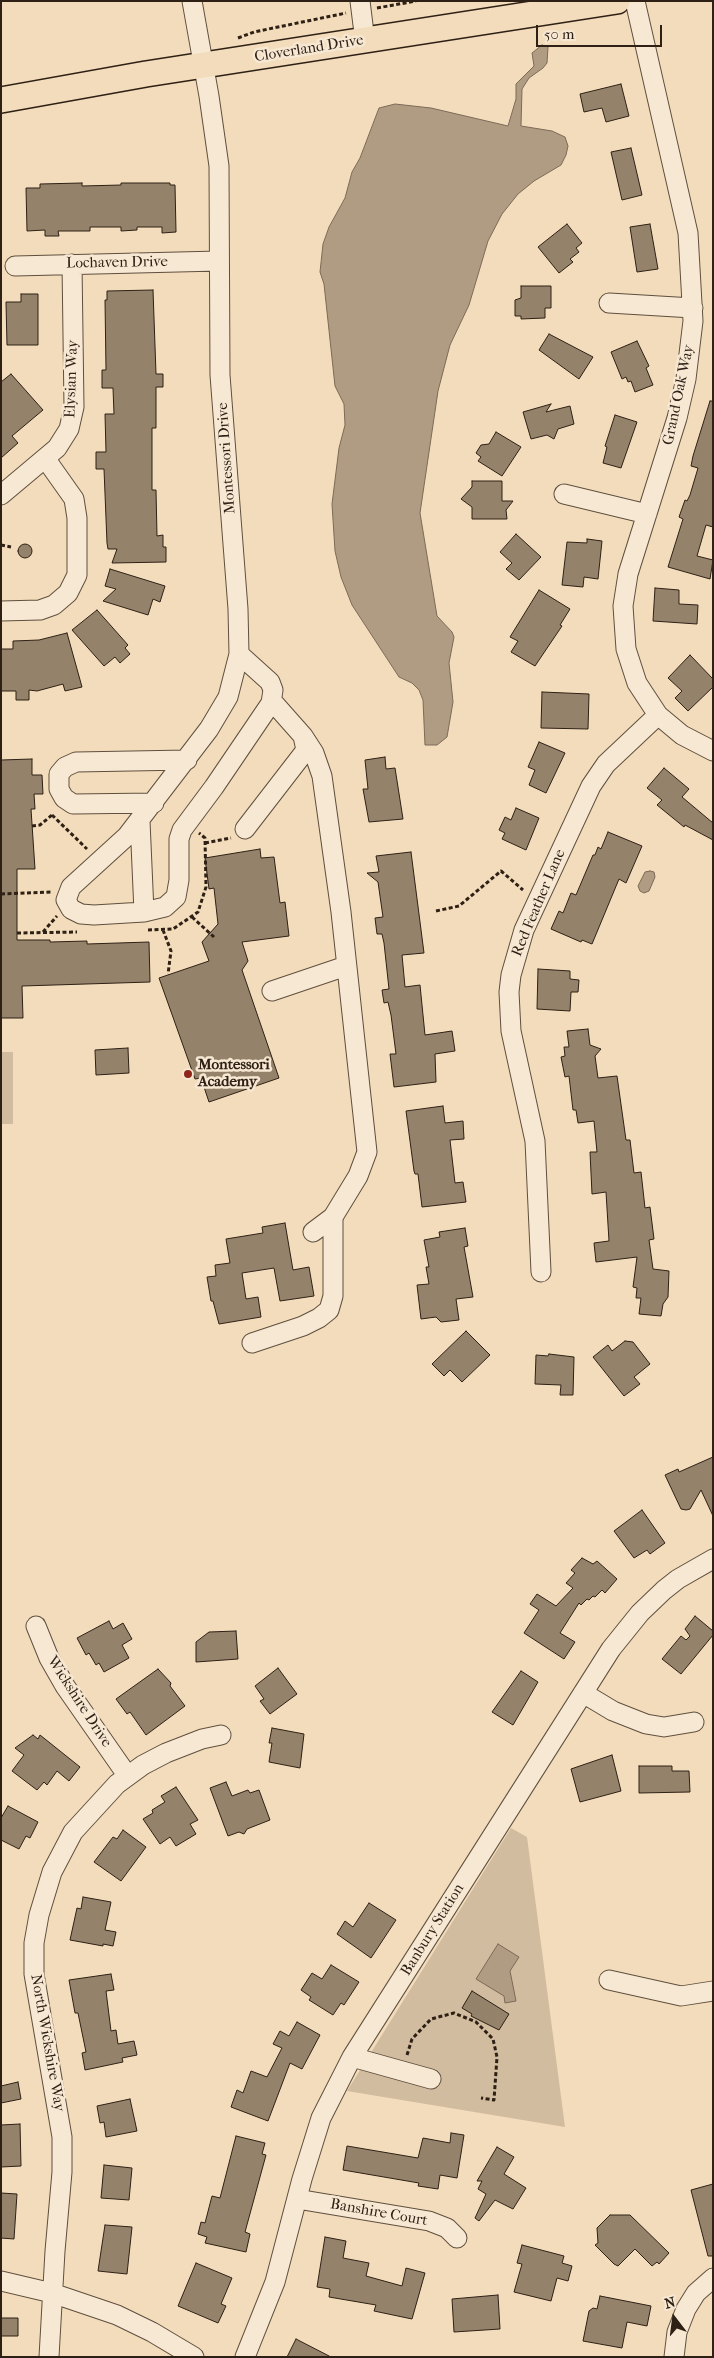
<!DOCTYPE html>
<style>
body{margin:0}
#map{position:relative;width:714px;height:2358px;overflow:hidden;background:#f3dcbb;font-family:"IM FELL French Canon",serif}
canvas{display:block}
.frame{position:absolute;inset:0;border:2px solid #2e2015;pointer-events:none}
.north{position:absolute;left:649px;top:2293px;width:50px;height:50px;-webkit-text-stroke:4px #f7e8d3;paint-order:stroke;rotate:345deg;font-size:14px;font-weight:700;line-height:20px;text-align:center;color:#2e2015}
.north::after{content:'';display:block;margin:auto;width:18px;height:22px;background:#2e2015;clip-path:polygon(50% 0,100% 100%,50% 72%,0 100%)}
.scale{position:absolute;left:536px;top:25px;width:126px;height:22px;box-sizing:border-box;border:2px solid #2e2015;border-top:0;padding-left:6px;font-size:15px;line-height:18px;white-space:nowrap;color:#2e2015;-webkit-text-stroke:4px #f7e8d3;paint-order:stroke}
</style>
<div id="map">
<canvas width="714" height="2358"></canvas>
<div class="frame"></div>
<div class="north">N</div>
<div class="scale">50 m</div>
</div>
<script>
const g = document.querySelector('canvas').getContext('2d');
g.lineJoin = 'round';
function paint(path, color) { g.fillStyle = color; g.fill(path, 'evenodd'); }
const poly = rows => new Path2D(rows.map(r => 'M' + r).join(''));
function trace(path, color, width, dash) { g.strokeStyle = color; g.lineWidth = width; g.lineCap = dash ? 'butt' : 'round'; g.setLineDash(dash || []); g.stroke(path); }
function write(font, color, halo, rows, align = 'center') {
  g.font = font + ' "IM FELL French Canon",serif'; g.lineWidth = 5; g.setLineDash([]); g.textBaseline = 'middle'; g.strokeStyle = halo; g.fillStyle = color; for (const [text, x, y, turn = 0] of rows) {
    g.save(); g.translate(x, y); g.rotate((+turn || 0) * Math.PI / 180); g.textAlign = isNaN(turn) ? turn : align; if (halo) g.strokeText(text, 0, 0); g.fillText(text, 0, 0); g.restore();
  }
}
paint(poly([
 [1,1052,13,1052,13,1124,1,1124],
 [511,1828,527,1837,565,2127,347,2091]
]), '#d2bc9f');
const water = poly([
 [542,45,548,47,547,63,543,68,529,78,522,89,521,126,552,131,565,137,568,146,566,155,561,165,534,181,518,194,502,214,488,241,469,305,450,345,438,391,420,513,437,616,452,632,454,637,449,663,453,702,447,737,437,745,425,745,423,700,419,690,412,683,399,677,352,605,341,577,335,551,332,504,339,448,345,425,344,404,335,386,324,284,320,272,323,244,329,227,345,198,352,172,360,158,379,108,395,104,431,108,508,126,516,99,516,84,534,66,532,53,542,45],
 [650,871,654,872,655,877,649,891,644,893,640,891,638,886,645,872,650,871],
 [498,1944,519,1957,510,1971,516,2001,505,2003,504,1996,476,1979,498,1944]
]);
paint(water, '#b09c83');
trace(water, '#7c6a57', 1);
const building = poly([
 [621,84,629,116,606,122,602,108,584,112,580,94,621,84],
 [631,148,642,195,622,200,611,152,631,148],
 [82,183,82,186,121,185,121,183,170,183,170,185,175,185,176,232,162,233,162,227,137,227,137,230,121,231,121,227,90,227,90,231,58,231,59,236,45,236,45,230,27,231,26,188,40,188,40,184,82,183],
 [567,224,582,243,576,248,579,252,570,259,573,262,559,273,538,247,567,224],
 [650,224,658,269,637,272,630,227,650,224],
 [521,286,551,286,551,308,545,308,545,318,521,319,521,316,515,316,515,300,521,298,521,286],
 [153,290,156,374,163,374,163,387,156,387,156,428,152,428,152,490,156,490,157,536,163,535,163,547,166,547,166,562,112,563,117,549,108,549,107,543,104,469,96,469,96,452,106,452,105,414,114,414,113,388,102,388,102,370,106,370,105,300,107,300,107,291,153,290],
 [21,294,38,294,38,345,7,345,6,302,21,302,21,294],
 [549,334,593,357,579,379,539,350,549,334],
 [637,341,649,366,646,368,653,385,635,392,631,381,628,382,626,377,622,379,611,352,637,341],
 [11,374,43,410,12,436,18,443,1,458,1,382,11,374],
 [710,401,713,401,713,527,706,525,697,556,713,560,710,579,668,567,683,519,679,517,685,500,687,501,690,495,698,468,691,466,693,456,710,401],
 [551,404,546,412,570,406,574,424,558,429,554,439,547,435,531,439,523,412,551,404],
 [615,415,637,422,621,468,603,463,607,447,605,446,615,415],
 [496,432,521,447,502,476,478,461,481,457,476,453,481,445,489,444,496,432],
 [472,481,502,481,502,501,513,501,506,510,507,519,472,519,472,507,461,499,472,487,472,481],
 [516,534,541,557,519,580,506,569,512,563,500,552,516,534],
 [587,539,602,541,598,579,584,577,583,587,562,585,567,542,587,543,587,539],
 '18 551a7 7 0 1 1 14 0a7 7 0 1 1-14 0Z',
 [110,569,165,586,160,602,153,599,148,615,103,601,116,589,105,586,110,569],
 [655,588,679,590,679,604,698,605,697,624,653,621,655,588],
 [539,590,570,609,560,625,562,626,535,666,511,652,518,641,510,637,539,590],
 [97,610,128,645,125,648,130,654,120,663,115,657,104,666,72,630,97,610],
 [67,633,82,687,65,691,63,684,37,691,29,690,29,700,16,700,16,691,1,691,1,649,13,649,13,641,39,640,67,633],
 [690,655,713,679,713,687,688,711,675,698,682,691,668,678,690,655],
 [542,692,589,694,588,729,541,728,542,692],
 [539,742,565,753,546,793,529,785,535,770,528,767,539,742],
 [385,757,386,769,395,768,403,819,369,822,363,789,368,789,365,760,385,757],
 [32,759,32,775,42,775,43,794,34,794,35,809,31,809,35,869,17,869,17,940,50,940,50,942,87,941,87,944,149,942,150,982,22,986,23,1018,1,1018,1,760,32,759],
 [664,768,689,789,682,797,713,823,713,840,685,825,684,827,657,805,662,800,647,788,664,768],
 [516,808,539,818,526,850,502,839,505,833,499,830,505,817,511,820,516,808],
 [608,832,642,846,626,883,619,879,592,944,582,940,581,942,551,929,559,911,563,913,571,893,576,895,593,855,595,855,598,847,601,849,608,832],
 [260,849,261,858,274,857,280,903,285,902,289,936,242,942,248,961,242,970,279,1078,209,1102,201,1078,195,1079,159,978,209,961,202,942,218,924,214,888,209,889,205,858,260,849],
 [411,852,424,953,402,955,405,987,420,985,425,1035,452,1031,455,1051,435,1054,436,1082,394,1087,390,1054,396,1054,391,1015,388,1002,384,1003,382,990,389,989,384,943,382,934,377,934,375,918,383,917,378,882,367,873,379,872,376,856,411,852],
 [538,969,570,971,570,979,579,980,578,992,571,992,570,1011,537,1009,538,969],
 [588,1029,590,1045,601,1049,595,1056,598,1078,617,1076,626,1140,630,1140,634,1173,641,1172,645,1208,650,1207,654,1239,649,1240,653,1269,669,1271,668,1297,663,1304,661,1316,639,1314,641,1298,636,1298,637,1288,633,1287,637,1257,596,1262,594,1243,609,1241,606,1192,592,1194,590,1152,597,1152,594,1121,578,1123,576,1110,573,1110,569,1076,565,1077,561,1057,565,1056,564,1047,569,1047,567,1031,588,1029],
 [128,1048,129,1073,96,1075,95,1050,128,1048],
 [443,1106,445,1123,463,1121,464,1139,450,1140,455,1183,463,1182,466,1202,422,1207,418,1174,415,1174,414,1171,406,1111,443,1106],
 [285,1223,293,1270,309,1267,314,1296,280,1301,274,1268,242,1273,246,1299,258,1297,261,1317,219,1324,213,1301,211,1301,207,1277,216,1276,215,1265,230,1263,226,1239,263,1233,262,1227,285,1223],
 [465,1228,468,1246,464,1247,473,1297,456,1299,459,1320,441,1322,436,1317,421,1319,417,1285,429,1284,426,1267,429,1267,424,1240,440,1237,439,1232,465,1228],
 [466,1331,490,1355,462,1382,450,1370,444,1376,432,1364,466,1331],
 [625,1341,633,1342,650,1364,634,1377,640,1384,624,1396,593,1357,608,1345,612,1351,625,1341],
 [549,1354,574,1357,573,1395,560,1395,561,1385,535,1384,536,1355,548,1356,549,1354],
 [713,1457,713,1516,701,1490,690,1509,686,1510,681,1509,665,1475,678,1469,679,1472,713,1457],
 [642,1510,665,1543,650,1554,647,1550,634,1558,614,1531,642,1510],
 [582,1558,593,1564,597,1561,617,1579,605,1593,602,1590,595,1597,593,1596,589,1600,587,1599,581,1605,579,1603,560,1633,575,1642,564,1659,524,1633,539,1610,530,1604,537,1594,556,1606,573,1588,566,1583,575,1573,571,1570,582,1558],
 [695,1616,713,1631,713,1635,681,1674,662,1659,681,1636,686,1640,690,1636,685,1629,695,1616],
 [109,1621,113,1629,123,1623,132,1639,122,1645,129,1658,104,1672,99,1663,96,1665,89,1653,86,1655,77,1638,109,1621],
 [236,1631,238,1659,196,1662,196,1642,209,1632,236,1631],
 [278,1668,297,1694,270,1714,260,1701,264,1699,255,1686,278,1668],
 [158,1669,171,1683,170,1686,185,1706,146,1735,130,1712,127,1714,116,1699,158,1669],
 [521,1671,538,1682,513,1725,492,1712,521,1671],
 [272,1728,304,1734,300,1768,269,1762,272,1743,269,1743,272,1728],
 [33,1735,38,1739,40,1735,80,1767,69,1781,57,1771,47,1785,44,1782,37,1790,12,1771,24,1755,15,1748,33,1735],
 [612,1755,621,1791,580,1802,571,1769,612,1755],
 [639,1766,672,1766,672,1771,689,1771,690,1792,639,1793,639,1766],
 [226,1782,232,1796,248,1790,250,1793,259,1790,270,1820,247,1829,244,1834,239,1832,228,1836,210,1788,226,1782],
 [176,1787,198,1820,190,1824,196,1834,176,1846,170,1837,160,1844,143,1819,153,1813,152,1810,165,1802,161,1796,176,1787],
 [8,1806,38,1822,30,1838,26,1836,19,1849,1,1840,1,1818,8,1806],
 [123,1830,146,1847,121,1881,94,1862,113,1837,117,1839,123,1830],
 [83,1897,111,1902,105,1930,116,1932,113,1946,103,1944,103,1946,70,1940,77,1908,81,1909,83,1897],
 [369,1903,396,1920,371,1958,337,1934,345,1921,353,1927,369,1903],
 [331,1965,359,1982,344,2005,341,2003,333,2015,309,2000,311,1997,301,1990,312,1973,322,1979,331,1965],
 [111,1974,114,1990,106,1991,111,2031,116,2030,118,2044,134,2041,137,2055,122,2058,123,2062,85,2070,82,2053,86,2052,78,2013,75,2013,69,1980,111,1974],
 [472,1991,509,2014,499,2030,471,2016,472,2014,462,2008,472,1991],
 [297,2022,320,2035,302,2069,290,2063,268,2121,231,2107,237,2090,243,2093,251,2071,267,2077,282,2048,273,2044,280,2031,289,2036,297,2022],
 [18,2082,21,2099,1,2103,1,2086,18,2082],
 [130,2099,137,2131,106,2137,104,2122,100,2123,97,2106,130,2099],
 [20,2124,21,2166,1,2167,1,2125,20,2124],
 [451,2133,464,2135,457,2178,440,2175,438,2189,418,2186,419,2183,343,2170,347,2146,418,2158,423,2138,450,2143,451,2133],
 [236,2136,265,2143,262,2154,266,2155,245,2232,250,2234,246,2252,205,2243,207,2237,198,2234,201,2222,205,2223,212,2196,220,2198,236,2136],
 [497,2147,514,2157,504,2174,526,2188,513,2209,495,2200,479,2221,475,2218,486,2194,478,2189,482,2181,477,2181,497,2147],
 [104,2165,132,2168,129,2200,101,2198,104,2165],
 [713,2184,713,2256,708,2256,691,2190,713,2184],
 [1,2193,17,2194,14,2239,1,2238,1,2193],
 [610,2215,630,2215,669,2253,659,2264,657,2262,652,2266,635,2249,618,2266,614,2264,595,2245,598,2243,597,2228,610,2215],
 [105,2225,132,2227,127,2274,98,2271,105,2225],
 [325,2237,346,2241,343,2258,369,2263,366,2276,402,2286,406,2268,425,2273,412,2319,374,2311,376,2305,329,2297,330,2289,317,2287,325,2237],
 [522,2245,564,2256,562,2263,572,2266,568,2281,557,2278,551,2301,514,2292,522,2264,517,2263,522,2245],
 [196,2263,232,2278,221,2304,226,2306,218,2323,178,2306,196,2263],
 [498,2295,500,2329,454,2332,452,2299,498,2295],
 [600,2296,651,2306,647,2326,627,2322,622,2348,583,2341,589,2311,593,2308,597,2309,600,2296],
 [1,2318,18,2318,18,2336,1,2336,1,2318],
 [296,2339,331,2357,287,2357,296,2339]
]);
paint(building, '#94826b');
trace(building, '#2e2015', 1);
const minor = poly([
 [360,1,365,41],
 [635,1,688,233,693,321,686,379,677,418,628,574,623,606,626,649,637,683,658,715,682,735,713,751],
 [15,266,219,261],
 [609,303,693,308],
 [564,494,647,514],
 [1,495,57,448,69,429,74,407,72,264],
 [1,611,40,610,54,605,68,593,77,575,77,518,74,499,45,458],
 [303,736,314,753,322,776,341,912,367,1152,358,1176,333,1217,313,1232],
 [154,803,73,804,64,798,59,789,59,774,65,767,76,762,187,760],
 [140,821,144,912,94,915,81,914,71,909,66,900,71,887,127,836,209,729,228,697,239,654,238,609,220,375,219,166,209,96,192,1],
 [245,829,306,750,303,736,272,701],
 [144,912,165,907,176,897,179,880,179,839,182,830,214,787,271,703,273,690,270,682,239,654],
 [272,991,346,966],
 [541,1272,535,1141,511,1031,509,992,511,975,524,930,591,786,606,764,658,715],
 [252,1343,303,1326,319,1318,329,1310,333,1296,333,1217],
 [36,1626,49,1658,65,1686,127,1775],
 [583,1693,613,1711,646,1724,664,1727,694,1722],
 [609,1980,681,1996,713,1991],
 [352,2057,431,2079],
 [297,2199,429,2221,447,2228,457,2238],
 [1,2281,52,2293,117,2315,152,2332,194,2357],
 [49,2357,55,2251,62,2172,62,2137,34,1974,34,1943,39,1915,52,1872,73,1832,117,1784,143,1765,166,1753,202,1739,221,1735],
 [245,2357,275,2282,302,2179,321,2118,352,2057,611,1649,640,1613,664,1590,678,1579,713,1559],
 [674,2357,677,2332,686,2309,696,2293,713,2278]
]);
const major = poly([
 [1,100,146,74,617,1]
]);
trace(minor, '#5f4f3e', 21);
trace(major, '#2e2015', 28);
trace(poly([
 [377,8,416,1],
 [238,38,254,32,346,13],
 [1,545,11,547],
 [52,815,87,849],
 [32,826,40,825,52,815],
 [205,843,231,838],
 [1,894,52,892],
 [436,911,459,906,501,871,523,890],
 [192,917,214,937],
 [148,930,173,929,198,912,206,887,205,838,199,833],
 [163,930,171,951,168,974],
 [43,932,57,916],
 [17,933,77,932],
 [407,2055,412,2039,431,2019,454,2013,476,2022,493,2039,497,2057,494,2100,481,2098]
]), '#2e2015', 3, [4, 2.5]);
trace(minor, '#f7e8d3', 19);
trace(major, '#f3dcbb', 25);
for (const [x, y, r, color] of [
 [188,1074,5,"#8f2418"]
]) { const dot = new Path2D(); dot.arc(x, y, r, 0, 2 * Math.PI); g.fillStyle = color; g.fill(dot); trace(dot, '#f7e8d3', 2); }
write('15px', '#2e2015', '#f7e8d3', [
 ["Cloverland Drive",309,49,-9],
 ["Lochaven Drive",117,263,-1],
 ["Elysian Way",72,379,-88],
 ["Grand Oak Way",679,395,-78],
 ["Montessori Drive",227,458,-94],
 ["Red Feather Lane",539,903,-67],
 ["Wickshire Drive",79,1702,57],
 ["Banbury Station",433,1930,-58],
 ["North Wickshire Way",47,2043,80],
 ["Banshire Court",379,2213,10]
]);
write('bold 15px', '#2e2015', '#f7e8d3', [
 ["Montessori",198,1065],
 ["Academy",198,1082]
], 'left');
</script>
